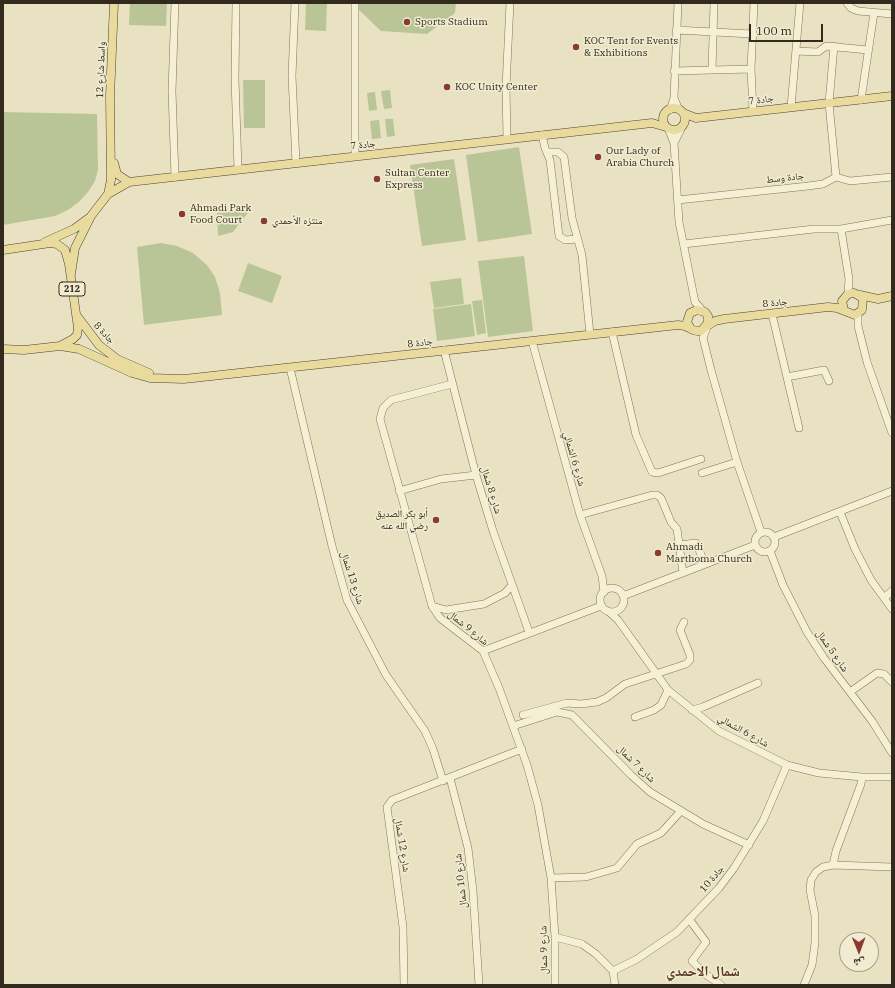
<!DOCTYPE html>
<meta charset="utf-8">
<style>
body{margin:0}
#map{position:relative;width:895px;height:988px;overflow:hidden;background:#e9e2c2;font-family:"IBM Plex Serif","Noto Naskh Arabic",serif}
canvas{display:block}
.frame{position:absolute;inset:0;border:4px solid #322a1e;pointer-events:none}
.north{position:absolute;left:839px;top:932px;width:40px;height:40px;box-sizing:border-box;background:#f1ecd1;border:1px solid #a59e89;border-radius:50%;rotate:179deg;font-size:11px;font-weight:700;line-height:16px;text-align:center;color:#322a1e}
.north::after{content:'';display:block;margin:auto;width:14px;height:18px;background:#893b32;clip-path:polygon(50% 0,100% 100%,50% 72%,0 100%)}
.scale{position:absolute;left:749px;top:24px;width:74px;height:18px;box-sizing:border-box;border:2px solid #322a1e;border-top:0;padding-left:5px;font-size:12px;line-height:14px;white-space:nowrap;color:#322a1e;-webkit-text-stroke:3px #f1ecd1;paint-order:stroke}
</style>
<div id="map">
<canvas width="895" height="988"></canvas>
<div class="frame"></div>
<div class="north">ش</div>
<div class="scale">100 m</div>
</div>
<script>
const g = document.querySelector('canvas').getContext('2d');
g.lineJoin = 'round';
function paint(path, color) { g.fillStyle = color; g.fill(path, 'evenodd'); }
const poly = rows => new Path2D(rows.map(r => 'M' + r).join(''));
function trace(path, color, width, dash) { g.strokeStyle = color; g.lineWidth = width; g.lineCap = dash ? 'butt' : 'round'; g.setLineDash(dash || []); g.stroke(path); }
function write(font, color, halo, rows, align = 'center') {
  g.font = font + ' "IBM Plex Serif","Noto Naskh Arabic",serif'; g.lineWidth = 3; g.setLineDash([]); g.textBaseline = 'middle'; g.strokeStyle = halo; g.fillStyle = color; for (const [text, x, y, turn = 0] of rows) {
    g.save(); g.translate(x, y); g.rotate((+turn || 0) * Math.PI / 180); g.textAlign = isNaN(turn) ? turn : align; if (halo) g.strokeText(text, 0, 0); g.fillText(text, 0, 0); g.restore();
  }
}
paint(poly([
 [130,3,167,3,166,26,129,25],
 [306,3,327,3,326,31,305,30],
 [359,3,456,3,455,13,427,34,381,31,358,9],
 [243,80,265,80,265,128,244,128],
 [390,90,392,108,384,109,381,91],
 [375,92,377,110,369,111,367,93],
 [3,112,97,114,98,170,95,181,88,192,79,202,68,210,55,216,3,225],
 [385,119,393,119,395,136,387,137],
 [379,120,381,138,372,139,370,121],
 [519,147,532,234,478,242,466,155],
 [454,159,466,240,422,246,410,165],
 [250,210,233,232,218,236,217,213],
 [161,243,177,246,193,253,207,265,215,277,220,293,222,315,144,325,137,247],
 [524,256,533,331,488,337,478,261],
 [248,263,282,276,272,303,238,291],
 [461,278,464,304,434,308,430,282],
 [482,300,486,333,477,335,472,301],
 [471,304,475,336,437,341,433,309]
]), '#bac597');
const minor = poly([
 [175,3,172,91,175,177],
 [236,3,235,79,238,169],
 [295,3,292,76,296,163],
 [847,3,851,8,858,11,892,14],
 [676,30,752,34],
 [834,46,829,103,836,177],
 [796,51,818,52,826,46,868,50],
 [712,70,714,3],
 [674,71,751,69],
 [674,98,679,110],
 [861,100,874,13],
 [791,107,800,3],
 [670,110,674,98,678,3],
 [753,111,751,69,754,3],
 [668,128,674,143,679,222,695,302,702,310],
 [542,135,545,148,550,160,559,236,565,240,577,239],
 [507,139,506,87,510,3],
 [674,143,682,127],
 [547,152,558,152,564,157,572,218,582,255,590,334],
 [355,156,355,3],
 [678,200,808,186,823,184,836,177,850,181,892,177],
 [841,229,849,279,848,294],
 [684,244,814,229,841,229,892,220],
 [858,313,858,326,867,362,892,433],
 [772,314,799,428],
 [707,327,703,338,711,370,737,462,761,532],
 [612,332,636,435,652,472,658,473,701,459],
 [532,341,580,515,602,576,604,592],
 [444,350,476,475,493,531,529,632],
 [290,368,332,546,347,600,386,675,425,731,433,749,443,781],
 [787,377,824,370,829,381],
 [452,384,391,400,383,408,380,419,432,606,440,618,483,651,499,688,527,765,538,805,551,878,555,937,555,985],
 [702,473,737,462],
 [399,491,441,479,476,475],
 [840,512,855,549,871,580,892,609],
 [580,515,652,495,657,495,661,498,671,522,677,529,683,573],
 '755 542a10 10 0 1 1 20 0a10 10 0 1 1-20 0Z',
 [774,537,892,491],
 [679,545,696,543,705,564],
 [770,551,783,585,807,632,824,658,872,721,892,753],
 '600 600a12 12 0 1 1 24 0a12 12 0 1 1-24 0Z',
 [623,596,755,545],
 [884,598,892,591],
 [432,606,446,610,484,604,505,593,512,585],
 [608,611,618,620,668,690,719,731,787,765,819,773,862,777,892,777],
 [483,651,601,606],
 [850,692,877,673,884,674,892,682],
 [692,710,703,707,758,683],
 [523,715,567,703,581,704,597,702,606,698,625,684,686,664,690,660,690,655,680,630,684,622],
 [635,717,654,710,661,705,668,690],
 [513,726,557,712,572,715,631,775,650,792,703,824,749,845],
 [450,778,468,848,473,891,479,985],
 [833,865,836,851,861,784,862,777],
 [551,878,586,877,617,868,637,844,661,833,680,812],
 [689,919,706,942,692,961,705,974,721,985],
 [555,937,582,944,596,954,613,971,615,985],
 [613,971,637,959,677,932,719,888,734,868,763,821,787,765],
 [404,985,403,927,387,807,392,800,522,749],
 [804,985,812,965,815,943,815,916,810,890,811,880,816,872,823,867,833,865,892,867]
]);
const major = poly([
 '663 119a11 11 0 1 1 22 0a11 11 0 1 1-22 0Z',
 [683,113,696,118,892,96],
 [114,163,117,174,129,182],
 [108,194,111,180,110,96,114,3],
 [45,242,74,229,89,218],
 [3,250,50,243,57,244,65,250,69,264,78,328,77,335,73,339,60,346],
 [71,274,75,248,91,216,108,194,129,182,652,123,666,127],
 [860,295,878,299,892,296],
 [77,316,99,345,117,359,149,373],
 [707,326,715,321,724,319,828,307,837,308,855,315,862,310,863,298,854,293,848,294,842,301,844,310],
 [3,349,24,350,60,346,79,349,132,373,150,378,184,379,678,325,685,326,693,330,697,331,701,331,708,323,708,316,705,312,697,310,690,313,687,322,691,329]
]);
trace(minor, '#81745b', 8);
trace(major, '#4f422f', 9);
trace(minor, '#f5efd4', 7);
trace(major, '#e9da9d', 8);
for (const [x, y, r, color] of [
 [407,22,4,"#893b32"],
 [576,47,4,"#893b32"],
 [447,87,4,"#893b32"],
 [598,157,4,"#893b32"],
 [377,179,4,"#893b32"],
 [182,214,4,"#893b32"],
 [264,221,4,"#893b32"],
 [436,520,4,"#893b32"],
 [658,553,4,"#893b32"]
]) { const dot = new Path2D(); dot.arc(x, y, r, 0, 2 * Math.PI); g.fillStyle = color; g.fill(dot); trace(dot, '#f1ecd1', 1.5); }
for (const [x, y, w] of [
 [72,289,26]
]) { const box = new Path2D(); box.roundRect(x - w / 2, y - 7, w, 14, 3); g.fillStyle = '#f1ecd1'; g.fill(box); trace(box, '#322a1e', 1); }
write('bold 9px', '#322a1e', null, [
 ["212",72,289]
]);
write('10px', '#322a1e', '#f1ecd1', [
 ["Sports Stadium",415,22],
 ["KOC Tent for Events",584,41],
 ["& Exhibitions",584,53],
 ["KOC Unity Center",455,87],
 ["Our Lady of",606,151],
 ["Arabia Church",606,163],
 ["Sultan Center",385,173],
 ["Express",385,185],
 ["Ahmadi Park",190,208],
 ["Food Court",190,220],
 ["منتزه الأحمدي",272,221],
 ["أبو بكر الصديق",428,514,"right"],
 ["رضي الله عنه",428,526,"right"],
 ["Ahmadi",666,547],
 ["Marthoma Church",666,559]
], 'left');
write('10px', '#322a1e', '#f1ecd1', [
 ["واسط شارع 12",101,70,-88],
 ["جادة 7",761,100,-7],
 ["جادة 7",363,145,-6],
 ["جادة وسط",785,178,-6],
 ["جادة 8",775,303,-6],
 ["جادة 8",104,333,47],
 ["جادة 8",420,343,-7],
 ["شارع 6 الشمالي",574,459,74],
 ["شارع 8 شمال",491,490,73],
 ["شارع 13 شمال",352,578,72],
 ["شارع 9 شمال",468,628,39],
 ["شارع 5 شمال",832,651,55],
 ["شارع 6 الشمالي",743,731,29],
 ["شارع 7 شمال",636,764,44],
 ["شارع 12 شمال",402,845,81],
 ["جادة 10",712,879,-50],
 ["شارع 10 شمال",461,881,-96],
 ["شارع 9 شمال",544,950,-91]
]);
write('bold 14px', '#5a3422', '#f1ecd1', [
 ["شمال الاحمدي",703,972]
]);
</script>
